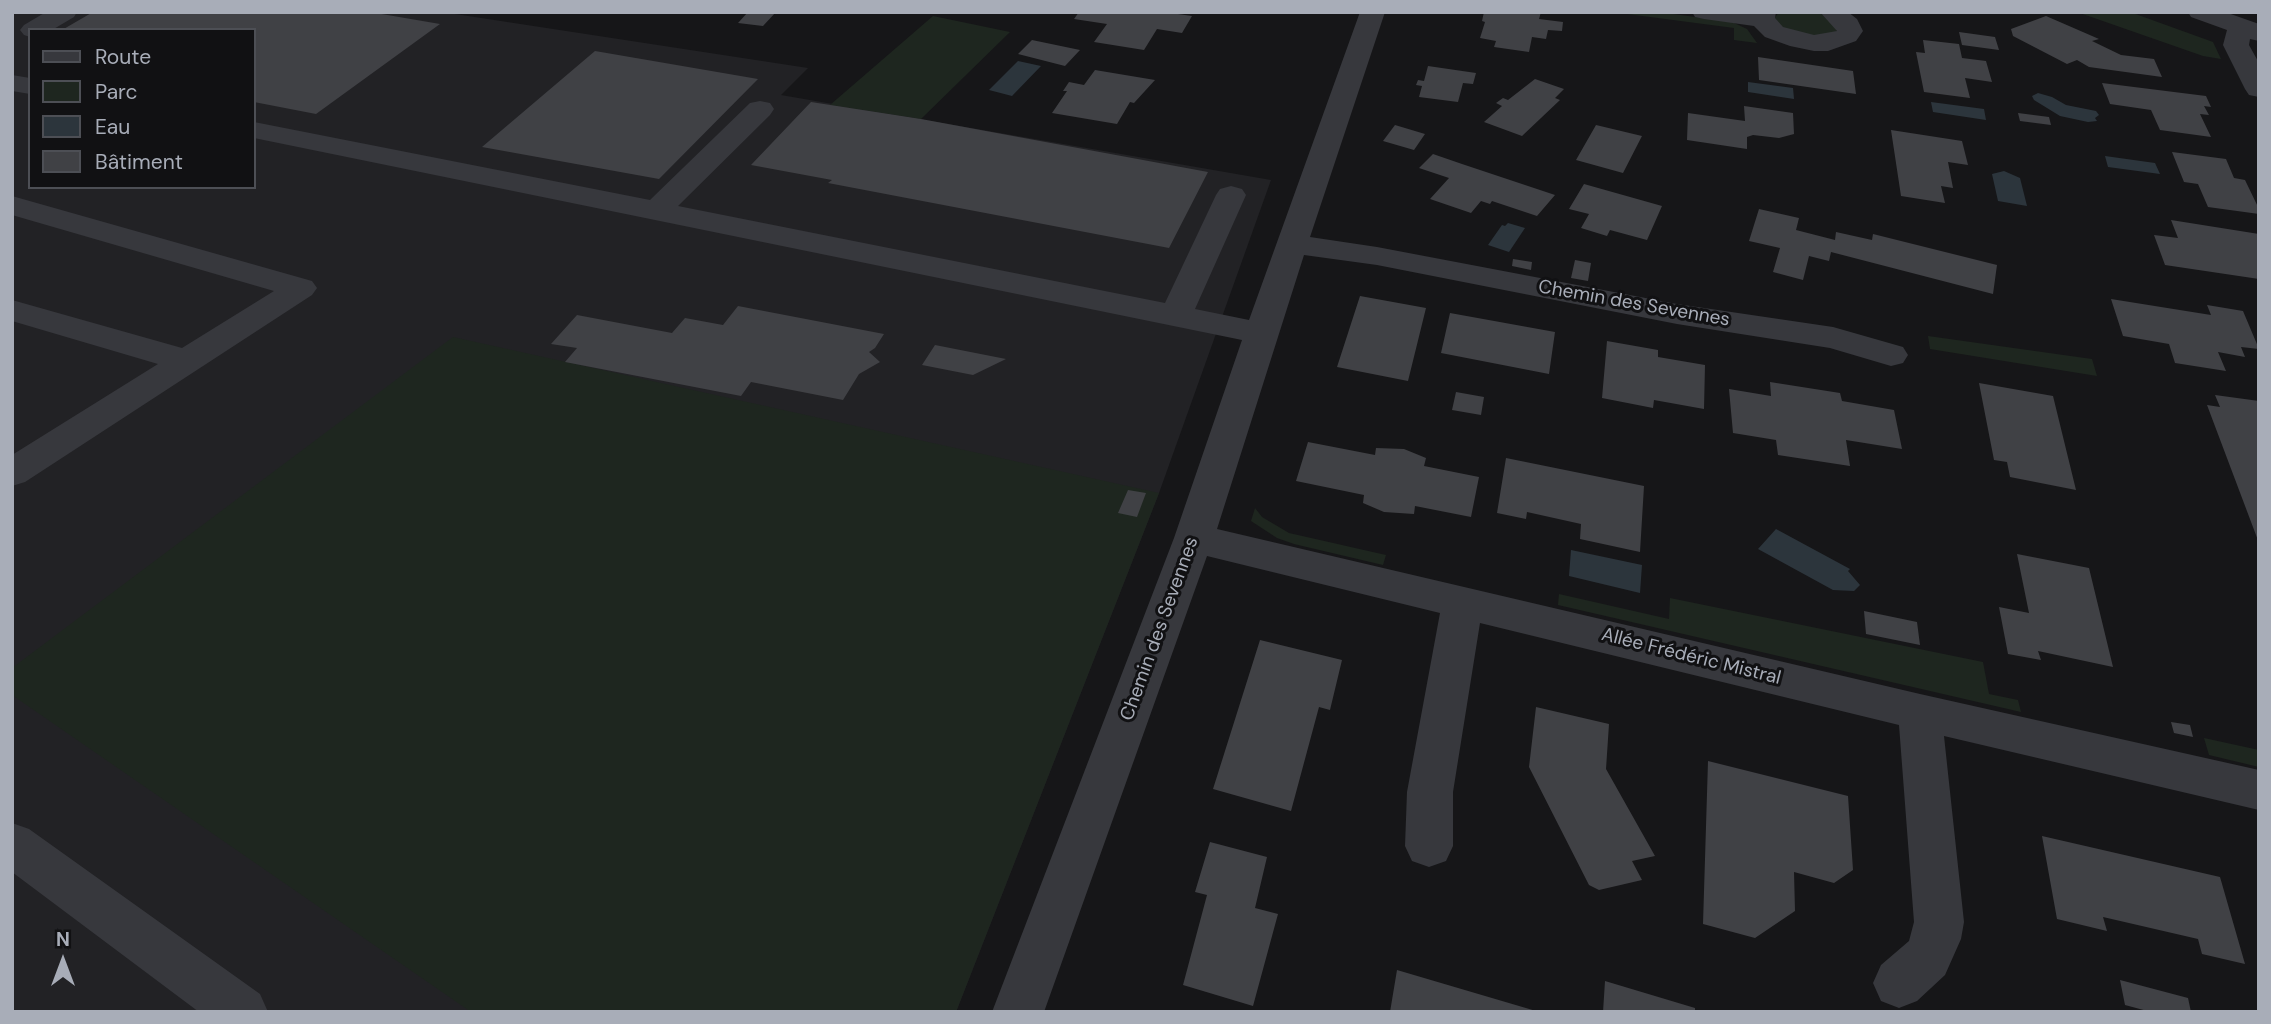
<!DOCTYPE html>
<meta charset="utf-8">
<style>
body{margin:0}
#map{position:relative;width:2271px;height:1024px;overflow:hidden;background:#161618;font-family:"DM Sans",sans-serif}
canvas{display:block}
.frame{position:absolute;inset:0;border:14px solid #a8adb8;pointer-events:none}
.legend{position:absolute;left:28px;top:28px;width:228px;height:161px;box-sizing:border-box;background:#111113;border:2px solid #4d4f55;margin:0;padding:9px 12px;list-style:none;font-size:21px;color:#a8adb8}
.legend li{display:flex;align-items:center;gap:14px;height:35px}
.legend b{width:35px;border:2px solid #4d4f55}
.north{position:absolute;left:28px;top:926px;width:70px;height:70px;-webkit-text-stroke:5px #111113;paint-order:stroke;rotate:0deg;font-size:19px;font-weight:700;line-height:28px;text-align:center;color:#a8adb8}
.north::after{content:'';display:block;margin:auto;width:24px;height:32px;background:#a8adb8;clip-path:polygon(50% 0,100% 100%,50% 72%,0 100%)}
</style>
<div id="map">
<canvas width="2271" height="1024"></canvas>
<div class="frame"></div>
<ul class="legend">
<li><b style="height:9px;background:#37383d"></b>Route</li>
<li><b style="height:19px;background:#1e261f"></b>Parc</li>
<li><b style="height:19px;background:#2c353c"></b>Eau</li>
<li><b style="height:19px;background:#404145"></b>Bâtiment</li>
</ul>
<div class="north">N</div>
</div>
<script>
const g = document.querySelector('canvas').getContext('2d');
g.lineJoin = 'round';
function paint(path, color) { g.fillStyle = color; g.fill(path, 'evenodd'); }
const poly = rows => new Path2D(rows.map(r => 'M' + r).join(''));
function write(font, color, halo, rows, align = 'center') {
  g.font = font + ' "DM Sans",sans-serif'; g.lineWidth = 6; g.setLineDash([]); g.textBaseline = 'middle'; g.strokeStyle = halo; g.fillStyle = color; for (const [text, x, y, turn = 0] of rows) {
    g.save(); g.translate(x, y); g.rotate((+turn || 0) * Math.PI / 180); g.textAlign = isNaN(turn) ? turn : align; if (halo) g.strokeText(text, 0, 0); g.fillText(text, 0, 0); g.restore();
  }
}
paint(poly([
 [12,12,442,12,808,68,781,95,1271,180,1159,493,956,1012,12,1012],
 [30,30,254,30,254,187,30,187]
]), '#222225');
paint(poly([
 [1612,12,1659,12,1732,22,1747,29,1757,43,1734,40,1734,28],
 [1779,12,1817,12,1826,16,1838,26,1836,32,1821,37,1785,30,1774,19],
 [2077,12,2130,12,2213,42,2221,59,2203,56],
 [933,16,1010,32,921,119,830,105],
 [1928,336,2092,359,2097,376,1930,349],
 [453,337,1159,493,956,1012,471,1012,12,695,12,668],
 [1255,508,1262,517,1289,533,1386,555,1383,565,1294,544,1277,538,1251,521],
 [1559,594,1669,619,1670,598,1983,662,1989,694,2018,700,2021,712,1558,605],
 [2204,738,2259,750,2259,767,2209,755]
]), '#1e261f');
paint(poly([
 [1018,61,1041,66,1012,96,989,90],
 [1748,82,1793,88,1794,99,1748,92],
 [2038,93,2052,97,2066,105,2096,111,2099,115,2095,118,2097,121,2088,122,2060,116,2034,100,2032,96],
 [1931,102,1984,109,1986,120,1933,112],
 [2105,156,2155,163,2160,174,2108,167],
 [2004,171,2020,178,2027,206,1998,201,1992,174],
 [1508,223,1525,228,1509,252,1488,245,1502,225,1505,226],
 [1776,529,1850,569,1848,571,1860,585,1854,591,1833,590,1758,549],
 [1571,550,1642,565,1640,593,1569,576]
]), '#2c353c');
paint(poly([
 [93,12,370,12,440,24,316,114,254,102,254,30,62,30],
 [748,12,776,12,763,26,738,23],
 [1079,12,1180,12,1178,14,1192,16,1182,33,1157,29,1144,50,1094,42,1107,24,1074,19],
 [1484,12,1541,12,1539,19,1563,22,1562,31,1548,30,1546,39,1532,37,1529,52,1494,47,1496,41,1480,38,1485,22,1482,21],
 [2046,16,2099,39,2092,41,2121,55,2154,59,2162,77,2089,67,2077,60,2067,64,2013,36,2011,29],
 [1959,32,1995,37,1999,50,1962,45],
 [1032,40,1080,50,1065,66,1018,54],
 [1923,40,1959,44,1962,58,1986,61,1992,82,1965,78,1970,98,1924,92,1916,52,1925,53],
 [595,51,758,79,659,179,482,147],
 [1758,57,1853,71,1856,94,1759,80],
 [1428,66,1476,73,1473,84,1463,83,1458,102,1419,97,1422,86,1416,85,1418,80,1424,81],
 [1095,70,1155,80,1134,103,1130,102,1117,124,1052,113,1067,91,1063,91,1069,82,1084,85],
 [1535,79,1564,89,1555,98,1560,100,1522,136,1484,122,1502,106,1496,103,1503,98,1508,100],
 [2102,83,2206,96,2211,107,2204,106,2209,115,2200,114,2211,137,2160,130,2151,110,2110,104],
 [811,102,921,119,1208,172,1169,248,828,183,832,180,751,165],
 [1744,106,1793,113,1794,134,1779,138,1753,135,1747,137,1747,149,1687,140,1688,113,1745,121],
 [2018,113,2049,117,2051,125,2020,121],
 [1395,125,1425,134,1414,150,1383,141],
 [1596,125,1642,136,1623,173,1576,160],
 [1891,130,1962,141,1968,165,1948,162,1953,188,1941,186,1945,203,1901,196],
 [2172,152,2226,159,2234,178,2245,180,2259,209,2259,214,2208,207,2198,184,2184,182],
 [1433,154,1462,164,1555,195,1537,216,1492,201,1490,204,1481,201,1471,213,1430,199,1449,178,1419,168],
 [1584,184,1662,206,1647,240,1610,230,1607,236,1581,228,1589,214,1569,209],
 [1759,209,1799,218,1796,230,1835,240,1836,232,1872,240,1873,234,1997,265,1993,294,1831,252,1829,261,1809,256,1803,280,1773,272,1780,248,1749,241],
 [2171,220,2259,234,2259,279,2165,265,2154,235,2178,238],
 [1513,259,1532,262,1531,270,1512,266],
 [1575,260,1591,263,1588,281,1571,278],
 [1360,296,1426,308,1408,381,1337,367],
 [2111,299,2211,315,2207,305,2243,311,2259,349,2241,347,2245,357,2218,352,2226,371,2175,363,2169,344,2123,336],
 [738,306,884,334,875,348,869,352,880,362,859,374,843,400,751,382,741,396,565,362,577,348,551,344,577,315,672,333,685,318,723,325],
 [1450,313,1555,332,1549,374,1441,353],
 [1607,341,1658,350,1658,357,1705,365,1704,409,1654,400,1653,408,1602,398],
 [935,345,1006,359,973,375,922,365],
 [1770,382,1840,393,1842,401,1894,410,1902,449,1846,440,1850,466,1778,455,1776,440,1733,433,1729,389,1771,396],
 [1979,383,2053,396,2076,490,2010,477,2007,462,1994,460],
 [1456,392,1484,397,1481,415,1452,410],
 [2215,395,2259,401,2259,543,2207,405,2220,407],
 [1308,442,1375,455,1376,448,1404,449,1426,458,1424,466,1479,477,1471,517,1415,506,1414,514,1384,512,1363,503,1364,495,1296,481],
 [1506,458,1644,486,1640,552,1580,539,1581,524,1527,512,1526,519,1497,513],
 [1128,490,1146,493,1137,517,1118,513],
 [2017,554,2089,568,2113,667,2038,651,2041,660,2008,654,1999,607,2029,613],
 [1864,611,1917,622,1920,645,1866,634],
 [1260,640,1342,660,1330,710,1319,707,1291,811,1213,789],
 [1536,707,1609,724,1606,769,1655,856,1632,861,1642,880,1599,890,1589,885,1529,767],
 [2171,722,2190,725,2193,737,2174,733],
 [1708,761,1848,796,1853,870,1834,883,1794,872,1795,911,1755,938,1703,924],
 [2042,836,2220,877,2245,964,2202,954,2198,939,2103,917,2107,931,2057,919],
 [1210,842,1267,857,1255,908,1278,914,1253,1006,1183,985,1207,895,1195,892],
 [1397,970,1536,1011,1536,1012,1390,1012],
 [2120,980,2188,998,2191,1012,2151,1012,2125,1005],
 [1605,981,1695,1008,1695,1012,1603,1012]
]), '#404145');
paint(poly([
 [46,12,77,12,74,17,52,30,30,30,30,37,24,35,20,30,24,25,46,12],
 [1360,12,1385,12,1310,237,1377,247,1677,304,1833,327,1903,347,1908,355,1903,363,1891,366,1830,348,1677,324,1377,265,1304,255,1217,529,1920,694,2259,770,2259,810,1944,736,1964,922,1961,939,1945,975,1917,1001,1899,1008,1881,1001,1873,983,1881,965,1909,941,1914,922,1899,725,1480,623,1453,792,1453,846,1446,861,1429,867,1412,861,1405,846,1407,792,1440,613,1207,556,1044,1012,992,1012,1174,538,1242,340,254,138,254,122,650,200,750,103,760,101,770,103,774,109,770,115,678,206,1165,303,1216,195,1220,189,1231,186,1242,189,1246,195,1195,309,1249,320,1360,12],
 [1692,12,1776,12,1775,18,1783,27,1814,35,1837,31,1820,12,1848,12,1857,19,1863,31,1856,41,1828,51,1814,51,1790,46,1765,37,1754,26,1704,19,1695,17,1692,12],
 [2188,12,2225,12,2259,24,2259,41,2250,39,2249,45,2259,63,2259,97,2249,95,2245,89,2223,45,2227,30,2191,17,2188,12],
 [12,75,30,78,30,94,12,91,12,75],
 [12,196,312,281,317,288,312,295,25,482,12,486,12,455,158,364,12,321,12,300,182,348,274,291,12,215,12,196],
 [12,823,29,829,260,994,268,1012,199,1012,12,872,12,823]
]), '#37383d');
write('19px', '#a8adb8', '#111113', [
 ["Chemin des Sevennes",1634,304,10],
 ["Chemin des Sevennes",1160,629,-70],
 ["Allée Frédéric Mistral",1691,657,14]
]);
</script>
